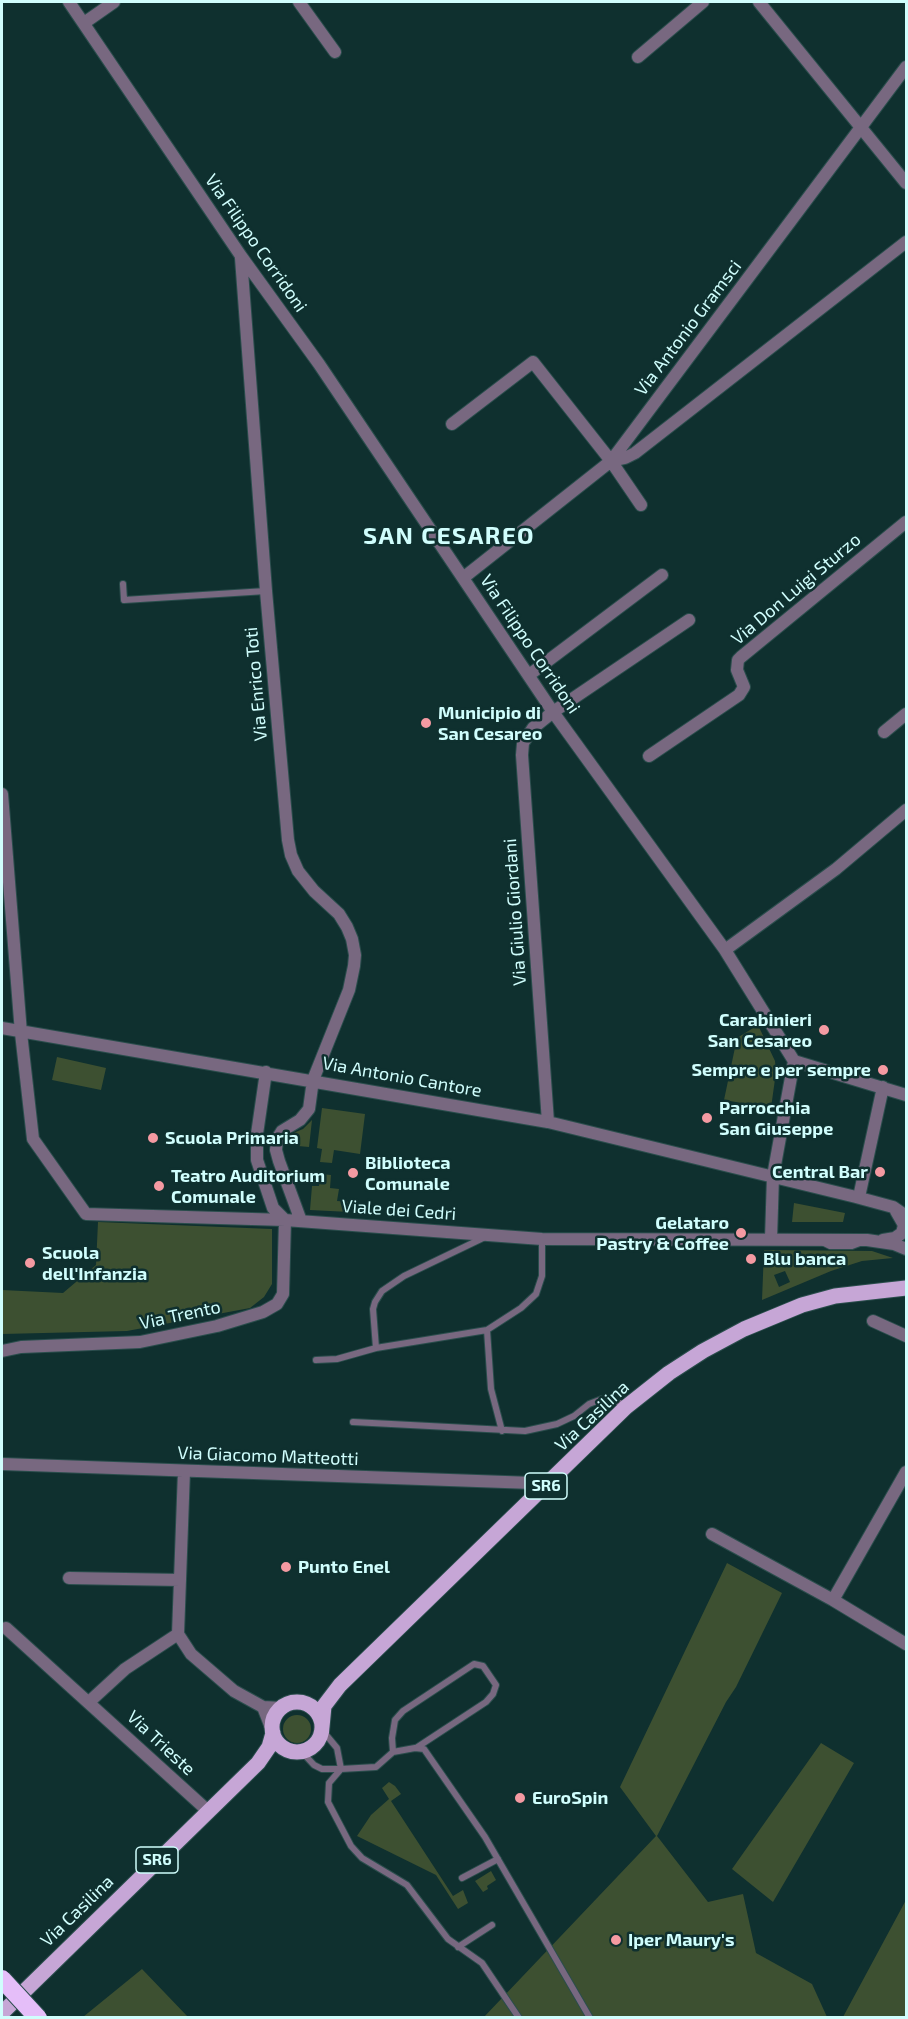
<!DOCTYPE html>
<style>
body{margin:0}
#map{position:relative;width:908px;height:2019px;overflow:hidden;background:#0f302f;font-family:"Exo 2",sans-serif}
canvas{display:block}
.frame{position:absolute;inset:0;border:3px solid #d0fefd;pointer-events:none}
</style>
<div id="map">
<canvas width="908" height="2019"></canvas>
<div class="frame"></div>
</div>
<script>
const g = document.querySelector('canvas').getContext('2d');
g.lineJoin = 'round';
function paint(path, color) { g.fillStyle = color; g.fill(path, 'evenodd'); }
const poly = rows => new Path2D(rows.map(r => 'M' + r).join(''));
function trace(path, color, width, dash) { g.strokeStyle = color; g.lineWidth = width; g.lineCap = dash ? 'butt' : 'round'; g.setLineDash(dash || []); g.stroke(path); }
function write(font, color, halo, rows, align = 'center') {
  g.font = font + ' "Exo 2",sans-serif'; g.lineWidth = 5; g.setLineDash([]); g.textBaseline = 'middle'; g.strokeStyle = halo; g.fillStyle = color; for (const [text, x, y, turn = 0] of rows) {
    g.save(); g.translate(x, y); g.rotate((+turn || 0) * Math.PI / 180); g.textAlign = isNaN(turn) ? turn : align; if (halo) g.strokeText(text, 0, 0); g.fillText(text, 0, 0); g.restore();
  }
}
paint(poly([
 [758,1025,775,1061,776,1072,771,1108,724,1100,737,1038],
 [57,1057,106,1068,101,1090,52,1080],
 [322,1108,365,1114,360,1154,334,1150,332,1163,320,1162,322,1149,317,1148],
 [312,1120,309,1147,287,1145,286,1136,303,1129],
 [320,1174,331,1175,330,1188,339,1189,337,1201,352,1202,350,1212,310,1210,312,1186,319,1186],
 [794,1203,845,1213,843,1222,792,1222],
 [98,1222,272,1229,272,1284,264,1297,250,1308,127,1331,2,1334,2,1290,63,1293,96,1265],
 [764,1250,872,1251,893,1258,862,1261,831,1271,762,1300],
 [785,1271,790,1282,779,1287,774,1275],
 [727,1563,782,1593,736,1687,726,1702,657,1836,708,1902,743,1894,756,1953,812,1984,827,2017,483,2018,656,1836,620,1787],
 '283 1729a14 14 0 1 1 28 0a14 14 0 1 1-28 0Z',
 [821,1743,854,1763,773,1902,732,1869],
 [389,1782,395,1786,401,1794,391,1801,453,1896,463,1890,468,1903,458,1909,436,1875,357,1836,371,1815,389,1799,382,1788],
 [491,1871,496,1880,487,1886,488,1889,483,1892,475,1881],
 [906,1900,906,2017,843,2017],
 [142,1969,188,2017,83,2017]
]), '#3d5031');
const lane = poly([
 [123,584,124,600,266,591],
 [824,1243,830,1246,852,1246,860,1243],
 [487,1330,491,1389,502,1431],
 [376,1348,373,1309,375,1302,382,1291,404,1276,483,1238],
 [316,1360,337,1359,376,1348,487,1330,521,1308,536,1294,542,1276,542,1239],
 [353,1422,525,1431,557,1424,574,1416,589,1404,602,1399,614,1400,625,1406],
 [322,1730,337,1748,341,1769,329,1783,328,1802,351,1846,362,1858,407,1885,448,1939,482,1963,519,2018],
 [302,1752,314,1765,322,1769,341,1769,376,1767,393,1752,415,1748,424,1749,485,1837,590,2018],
 [393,1752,392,1738,395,1720,403,1711,474,1664,483,1666,496,1685,493,1694,486,1702,416,1748],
 [462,1878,498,1859],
 [458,1947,492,1925]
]);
const street = poly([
 [69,2,241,256,319,364,553,712,725,950,794,1061,906,1095],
 [299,2,335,52],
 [759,2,906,183],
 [84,23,114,2],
 [638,57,703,2],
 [241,258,266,591,288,840,291,855,298,871,314,891,339,914,347,927,352,939,355,955,354,966,349,990,313,1080,309,1109,300,1120,282,1131,277,1139,276,1150,279,1161,301,1221],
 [452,424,533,362,611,461,641,505],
 [611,461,625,458,635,453,906,242],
 [463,578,611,461,906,67],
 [529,675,662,575],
 [884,732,906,714],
 [649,756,739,695,744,687,737,670,738,660,741,657,906,522],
 [2,794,21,1033,33,1139,86,1214,285,1220,542,1239,867,1240,894,1244,906,1249],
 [725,950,836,869,906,810],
 [2,1028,548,1122,856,1197,893,1207,906,1216],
 [266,1072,257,1134,257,1160,273,1208,285,1220],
 [548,1122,522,755,523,743,533,728,553,712,689,620],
 [859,1197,883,1087],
 [771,1239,773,1176,794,1061],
 [883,1240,895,1238,902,1233,904,1225,896,1211],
 [873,1321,906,1336],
 [2,1351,21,1347,140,1342,217,1326,263,1312,277,1304,283,1294,285,1220],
 [2,1464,533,1483],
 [184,1471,178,1634,191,1654,234,1691,263,1707,281,1708],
 [712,1534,833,1600,906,1644],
 [69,1578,180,1580],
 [833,1600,906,1472],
 [6,1628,208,1811],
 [89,1702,125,1669,178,1634],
 [263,1707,272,1730]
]);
const primary = poly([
 '272 1727a25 25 0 1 1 50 0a25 25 0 1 1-50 0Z',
 [322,1727,324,1706,340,1685,626,1407,669,1373,703,1351,744,1329,802,1305,835,1296,906,1288],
 [2,2013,258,1763,269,1747,273,1733]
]);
trace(lane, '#2a4d4c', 8);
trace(street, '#2a4d4c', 14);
trace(primary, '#2a4d4c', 17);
trace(lane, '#786880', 6);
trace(street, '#786880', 12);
trace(primary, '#c6a6d6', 15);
const highwayBridge = poly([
 [2,1979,38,2018]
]);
trace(highwayBridge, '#2a4d4c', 20, []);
trace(highwayBridge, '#e5bef9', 18);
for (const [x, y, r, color] of [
 [426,723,6,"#f49aa2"],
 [824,1030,6,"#f49aa2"],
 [883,1070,6,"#f49aa2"],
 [707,1118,6,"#f49aa2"],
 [153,1138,6,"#f49aa2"],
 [880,1172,6,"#f49aa2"],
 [353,1173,6,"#f49aa2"],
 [159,1186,6,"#f49aa2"],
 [741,1233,6,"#f49aa2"],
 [751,1259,6,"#f49aa2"],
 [30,1263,6,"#f49aa2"],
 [286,1567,6,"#f49aa2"],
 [520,1798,6,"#f49aa2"],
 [616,1940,6,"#f49aa2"]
]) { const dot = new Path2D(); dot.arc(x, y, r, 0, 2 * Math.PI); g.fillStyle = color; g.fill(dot); trace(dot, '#0f302f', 2); }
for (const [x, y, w] of [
 [546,1486,42],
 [157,1860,42]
]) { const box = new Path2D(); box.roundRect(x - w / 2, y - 13, w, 26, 4.5); g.fillStyle = '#0f302f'; g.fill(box); trace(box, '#d0fefd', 1.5); }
write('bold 16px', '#d0fefd', null, [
 ["SR6",546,1486],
 ["SR6",157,1860]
]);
write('18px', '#d0fefd', '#0f302f', [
 ["Via Filippo Corridoni",256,243,55],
 ["Via Antonio Gramsci",688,328,-53],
 ["Via Don Luigi Sturzo",796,589,-40],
 ["Via Filippo Corridoni",530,644,56],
 ["Via Enrico Toti",256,684,-95],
 ["Via Giulio Giordani",515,912,-94],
 ["Via Antonio Cantore",402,1077,10],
 ["Viale dei Cedri",399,1210,4],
 ["Via Trento",180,1315,-12],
 ["Via Casilina",592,1416,-43],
 ["Via Giacomo Matteotti",268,1456,2],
 ["Via Trieste",161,1743,43],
 ["Via Casilina",77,1911,-44]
]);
write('bold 18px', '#d0fefd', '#0f302f', [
 ["Municipio di",438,713],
 ["San Cesareo",438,734],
 ["Carabinieri",812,1020,"right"],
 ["San Cesareo",812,1041,"right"],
 ["Sempre e per sempre",871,1070,"right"],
 ["Parrocchia",719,1108],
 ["San Giuseppe",719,1129],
 ["Scuola Primaria",165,1138],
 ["Biblioteca",365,1163],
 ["Comunale",365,1184],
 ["Central Bar",868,1172,"right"],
 ["Teatro Auditorium",171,1176],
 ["Comunale",171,1197],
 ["Gelataro",729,1223,"right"],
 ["Pastry & Coffee",729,1244,"right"],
 ["Scuola",42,1253],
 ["dell'Infanzia",42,1274],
 ["Blu banca",763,1259],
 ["Punto Enel",298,1567],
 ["EuroSpin",532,1798],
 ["Iper Maury's",628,1940]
], 'left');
g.letterSpacing = '1.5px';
write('bold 24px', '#d0fefd', '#0f302f', [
 ["SAN CESAREO",449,536]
]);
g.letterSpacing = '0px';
</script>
